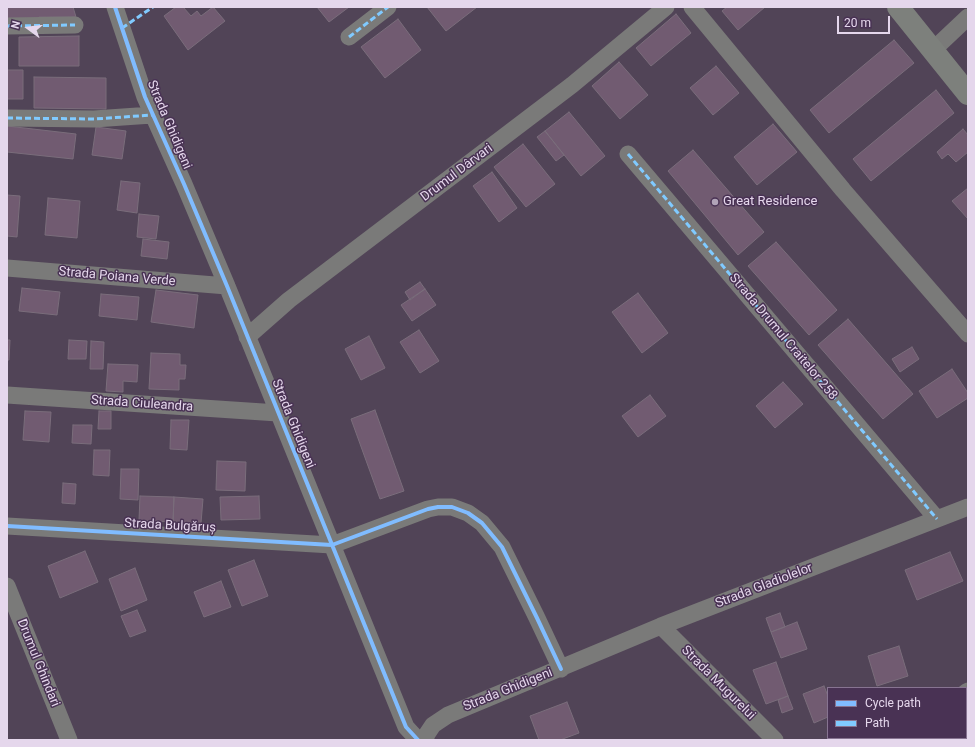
<!DOCTYPE html>
<meta charset="utf-8">
<style>
body{margin:0}
#map{position:relative;width:975px;height:747px;overflow:hidden;background:#514457;font-family:Roboto,sans-serif}
canvas{display:block}
.frame{position:absolute;inset:0;border:8px solid #e5d7ec;pointer-events:none}
.legend{position:absolute;left:827px;top:687px;width:140px;height:52px;box-sizing:border-box;background:#493254;border:1px solid #877491;margin:0;padding:5px 7px;list-style:none;font-size:12px;color:#e5d7ec}
.legend li{display:flex;align-items:center;gap:8px;height:20px}
.legend b{width:20px;border:1px solid #877491}
.north{position:absolute;left:8px;top:8px;width:40px;height:40px;-webkit-text-stroke:3px #493254;paint-order:stroke;rotate:285deg;font-size:11px;font-weight:700;line-height:16px;text-align:center;color:#e5d7ec}
.north::after{content:'';display:block;margin:auto;width:14px;height:18px;background:#e5d7ec;clip-path:polygon(50% 0,100% 100%,50% 72%,0 100%)}
.scale{position:absolute;left:837px;top:16px;width:53px;height:18px;box-sizing:border-box;border:2px solid #e5d7ec;border-top:0;padding-left:5px;font-size:12px;line-height:14px;white-space:nowrap;color:#e5d7ec;-webkit-text-stroke:3px #493254;paint-order:stroke}
</style>
<div id="map">
<canvas width="975" height="747"></canvas>
<div class="frame"></div>
<ul class="legend">
<li><b style="height:5px;background:#80bcff"></b>Cycle path</li>
<li><b style="height:5px;background:#80caff"></b>Path</li>
</ul>
<div class="north">N</div>
<div class="scale">20 m</div>
</div>
<script>
const g = document.querySelector('canvas').getContext('2d');
g.lineJoin = 'round';
function paint(path, color) { g.fillStyle = color; g.fill(path, 'evenodd'); }
const poly = rows => new Path2D(rows.map(r => 'M' + r).join(''));
function trace(path, color, width, dash) { g.strokeStyle = color; g.lineWidth = width; g.lineCap = dash ? 'butt' : 'round'; g.setLineDash(dash || []); g.stroke(path); }
function write(font, color, halo, rows, align = 'center') {
  g.font = font + ' Roboto,sans-serif'; g.lineWidth = 3; g.setLineDash([]); g.textBaseline = 'middle'; g.strokeStyle = halo; g.fillStyle = color; for (const [text, x, y, turn = 0] of rows) {
    g.save(); g.translate(x, y); g.rotate((+turn || 0) * Math.PI / 180); g.textAlign = isNaN(turn) ? turn : align; if (halo) g.strokeText(text, 0, 0); g.fillText(text, 0, 0); g.restore();
  }
}
const building = poly([
 [7,7,73,7,76,17,39,17,39,22,7,21,7,7],
 [176,7,183,7,191,16,197,11,201,16,213,7,225,21,188,50,164,16,176,7],
 [317,7,349,7,329,22,317,7],
 [427,7,477,7,446,31,427,7],
 [727,7,765,7,738,30,722,11,727,7],
 [676,14,691,33,651,66,636,48,676,14],
 [398,19,421,50,385,78,361,47,398,19],
 [79,36,79,66,19,66,19,37,79,36],
 [894,40,914,63,829,133,810,110,894,40],
 [619,62,648,95,620,119,592,86,619,62],
 [716,66,739,93,713,115,690,88,716,66],
 [7,70,23,70,23,99,7,99,7,70],
 [34,77,106,78,106,109,34,108,34,77],
 [936,90,954,113,871,181,853,159,936,90],
 [569,112,605,156,581,176,545,131,569,112],
 [773,124,797,152,757,185,734,157,773,124],
 [7,126,76,134,73,159,7,152,7,126],
 [96,127,126,131,122,159,92,155,96,127],
 [963,129,968,135,968,152,956,162,948,154,942,159,937,152,963,129],
 [545,131,564,155,556,161,537,137,545,131],
 [523,144,555,184,526,207,494,167,523,144],
 [693,150,764,232,738,255,668,171,693,150],
 [492,172,517,208,499,222,473,186,492,172],
 [121,181,140,183,137,213,117,210,121,181],
 [968,188,968,219,952,201,968,188],
 [7,195,20,196,17,237,7,236,7,195],
 [48,198,80,201,77,238,45,235,48,198],
 [139,214,159,216,156,239,137,237,139,214],
 [143,239,169,242,167,259,141,256,143,239],
 [776,242,837,310,809,335,748,266,776,242],
 [420,282,425,289,410,300,405,292,420,282],
 [22,288,60,292,57,315,19,311,22,288],
 [425,289,436,305,412,321,401,305,425,289],
 [156,290,198,295,194,328,151,322,156,290],
 [638,293,668,333,642,353,612,312,638,293],
 [101,294,139,297,137,320,99,316,101,294],
 [848,319,913,394,883,419,818,345,848,319],
 [419,330,439,361,420,373,400,342,419,330],
 [369,336,385,368,361,380,345,349,369,336],
 [7,340,10,340,9,360,7,360,7,340],
 [69,340,87,341,86,359,68,359,69,340],
 [91,341,104,342,103,369,90,369,91,341],
 [912,347,919,359,900,372,892,359,912,347],
 [151,353,180,354,180,365,186,365,185,379,179,379,179,390,149,389,151,353],
 [108,364,138,365,137,382,123,381,123,392,106,391,108,364],
 [952,369,968,393,968,398,937,418,919,391,952,369],
 [783,382,803,404,775,428,756,406,783,382],
 [650,395,666,416,638,437,622,416,650,395],
 [375,410,404,491,380,499,351,419,375,410],
 [25,411,51,412,49,442,23,440,25,411],
 [99,411,111,411,111,429,98,429,99,411],
 [171,420,189,420,187,450,170,449,171,420],
 [73,425,92,425,91,444,72,443,73,425],
 [94,450,110,450,109,476,93,475,94,450],
 [217,461,246,462,245,491,216,490,217,461],
 [121,469,139,469,138,500,120,499,121,469],
 [63,483,76,484,75,504,62,503,63,483],
 [140,496,174,497,173,522,139,520,140,496],
 [259,496,260,519,221,520,220,497,259,496],
 [174,497,203,499,201,523,173,522,174,497],
 [85,551,98,582,60,598,48,566,85,551],
 [950,552,963,581,917,600,905,570,950,552],
 [254,560,268,596,242,606,228,570,254,560],
 [135,568,147,600,121,611,109,579,135,568],
 [221,581,231,607,204,617,194,592,221,581],
 [137,610,146,631,130,637,121,616,137,610],
 [780,613,785,627,771,632,766,618,780,613],
 [797,622,807,649,781,658,771,632,797,622],
 [899,646,908,676,877,686,868,656,899,646],
 [776,662,788,696,766,704,753,670,776,662],
 [824,686,828,696,828,717,814,723,803,694,824,686],
 [788,696,793,709,782,713,778,700,788,696],
 [567,702,579,733,560,740,539,740,530,716,567,702],
 [924,738,951,738,946,740,925,740,924,738]
]);
paint(building, '#715b71');
trace(building, '#7a6d7b', 1);
trace(poly([
 [115,7,145,97,184,184,227,286,406,727,418,740],
 [692,7,843,190,968,334],
 [7,26,75,25],
 [349,37,388,7],
 [933,50,968,17],
 [7,118,94,119,152,115],
 [628,154,937,519],
 [7,268,227,286],
 [247,337,289,300,572,85,666,7],
 [7,395,278,413],
 [7,526,332,545,428,509,438,507,452,507,468,513,482,523,502,547,537,618,561,669],
 [7,586,69,740],
 [661,626,775,740],
 [966,692,968,691],
 [425,740,427,734,433,725,448,715,661,626,968,507],
 [848,740,853,738]
]), '#7a7a79', 17);
trace(poly([
 [898,7,968,94]
]), '#7d807c', 22);
trace(poly([
 [7,26,75,25],
 [122,28,153,7],
 [349,37,388,7],
 [7,118,94,119,152,115],
 [628,154,937,519]
]), '#80caff', 3, [6, 3]);
trace(poly([
 [115,7,145,97,184,184,227,286,406,727,418,740],
 [7,526,332,545,428,509,438,507,452,507,468,513,482,523,502,547,537,618,561,669]
]), '#80bcff', 4);
for (const [x, y, r, color] of [
 [715,202,4,"#b1a4b8"]
]) { const dot = new Path2D(); dot.arc(x, y, r, 0, 2 * Math.PI); g.fillStyle = color; g.fill(dot); trace(dot, '#493254', 1.5); }
write('13px', '#e5d7ec', '#493254', [
 ["Strada Ghidigeni",169,125,67],
 ["Drumul Dârvari",457,173,-37],
 ["Strada Poiana Verde",117,277,5],
 ["Strada Drumul Craitelor 258",783,337,50],
 ["Strada Ciuleandra",142,404,4],
 ["Strada Ghidigeni",293,424,68],
 ["Strada Bulgăruș",170,526,3],
 ["Strada Gladiolelor",764,586,-21],
 ["Drumul Ghindari",38,663,68],
 ["Strada Mugurelui",718,683,45],
 ["Strada Ghidigeni",508,690,-22]
]);
write('13px', '#e5d7ec', '#493254', [
 ["Great Residence",723,202]
], 'left');
</script>
